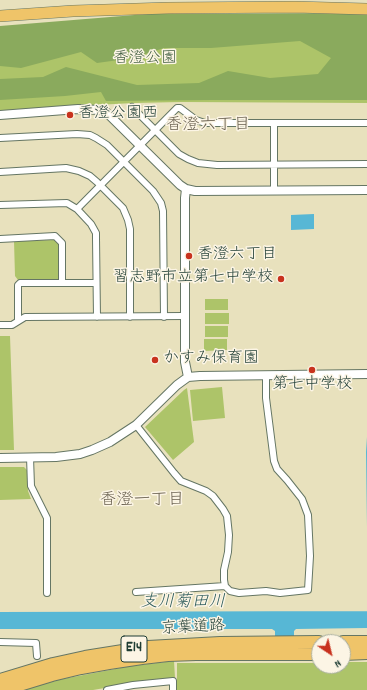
<!DOCTYPE html>
<meta charset="utf-8">
<style>
body{margin:0}
#map{position:relative;width:367px;height:690px;overflow:hidden;background:#e8e1bd;font-family:Dekko,sans-serif}
canvas{display:block}
.north{position:absolute;left:311px;top:634px;width:40px;height:40px;box-sizing:border-box;background:#fcf5e5;border:1px solid #a4ab9e;border-radius:50%;rotate:145deg;font-size:11px;font-weight:700;line-height:16px;text-align:center;color:#1f3d34}
.north::after{content:'';display:block;margin:auto;width:14px;height:18px;background:#c8321e;clip-path:polygon(50% 0,100% 100%,50% 72%,0 100%)}
</style>
<div id="map">
<canvas width="367" height="690"></canvas>
<div class="north">N</div>
</div>
<script>
const g = document.querySelector('canvas').getContext('2d');
g.lineJoin = 'round';
function paint(path, color) { g.fillStyle = color; g.fill(path, 'evenodd'); }
const poly = rows => new Path2D(rows.map(r => 'M' + r).join(''));
function trace(path, color, width, dash) { g.strokeStyle = color; g.lineWidth = width; g.lineCap = dash ? 'butt' : 'round'; g.setLineDash(dash || []); g.stroke(path); }
function write(font, color, halo, rows, align = 'center') {
  g.font = font + ' Dekko,"Klee One",sans-serif'; g.lineWidth = 3; g.setLineDash([]); g.textBaseline = 'middle'; g.strokeStyle = halo; g.fillStyle = color; for (const [text, x, y, turn = 0] of rows) {
    g.save(); g.translate(x, y); g.rotate((+turn || 0) * Math.PI / 180); g.textAlign = isNaN(turn) ? turn : align; if (halo) g.strokeText(text, 0, 0); g.fillText(text, 0, 0); g.restore();
  }
}
paint(poly([
 [367,19,367,103,181,102,134,103,56,107,0,112,0,27],
 [54,240,59,245,59,279,18,280,15,276,14,241],
 [205,299,228,299,228,310,205,310],
 [205,313,229,313,229,324,205,324],
 [205,326,228,326,228,337,205,337],
 [0,336,10,336,14,450,0,450],
 [204,339,227,339,227,350,204,351],
 [222,387,225,418,193,421,190,390],
 [187,388,194,442,173,460,145,427,184,390],
 [0,467,24,467,27,470,28,491,31,499,0,500],
 [174,661,175,678,145,681,93,690,23,690,52,681,131,666],
 [343,662,367,662,367,690,177,690,177,663,319,663,319,666,343,666]
]), '#adc469');
paint(poly([
 [367,13,367,100,210,100,106,101,101,92,65,96,0,100,0,79,43,77,66,67,137,85,199,83,228,71,270,78,318,74,331,58,300,41,211,48,164,48,133,58,97,63,81,52,21,68,0,66,0,26,147,14]
]), '#8aaa5d');
paint(poly([
 [314,214,314,229,291,230,291,215],
 [367,437,367,628,296,629,294,631,294,661,275,661,275,631,272,629,0,629,0,612,367,611,367,527,366,452]
]), '#57b7d5');
const minor = poly([
 [132,107,179,154,188,159,198,163,217,165,367,164],
 [274,123,274,190],
 [0,138,77,134,90,135,96,138,107,145,153,191,161,203,163,211,164,317],
 [0,172,66,168,79,171,90,176,97,182,123,208,128,220,130,229,130,317],
 [0,205,67,203,77,209,91,224,96,233,96,238,97,317],
 [77,209,177,108,180,108,196,120,205,123,367,123],
 [0,239,55,236,62,243,62,283],
 [18,321,18,285,20,283,96,283],
 [0,325,12,325,25,317,185,316],
 [136,425,174,473,181,481,206,491,213,496,223,509,227,516,229,535,228,552,224,570,224,580,225,586,230,591,239,593,266,591,280,593,308,590,310,556,308,515,302,499,287,480,277,469,274,461,266,398,266,375],
 [30,457,31,486,47,518,47,593],
 [136,592,225,586],
 [0,642,36,643,37,656],
 [107,690,133,685,173,681,173,690]
]);
const tertiary = poly([
 [0,115,78,109,100,110,106,112,180,185,186,189,195,191,367,190],
 [186,189,185,198,185,362,188,377],
 [0,458,56,457,80,454,92,450,110,442,136,425,177,385,188,377,200,376,367,374]
]);
const trunk = poly([
 [0,16,73,11,168,8,295,7,367,9]
]);
const motorway = poly([
 [343,642,367,642],
 [343,654,367,653],
 [0,680,53,664,85,657,148,647,220,643,319,642],
 [3,690,52,675,81,668,109,663,142,658,168,655,196,654,319,654]
]);
trace(minor, '#657664', 8);
trace(tertiary, '#657664', 10);
trace(trunk, '#657664', 12);
trace(motorway, '#657664', 14);
trace(minor, '#fff', 6);
trace(tertiary, '#fff', 8);
trace(trunk, '#efc469', 11);
trace(motorway, '#efc469', 12);
for (const [x, y, r, color] of [
 [70,115,4,"#c8321e"],
 [189,256,4,"#c8321e"],
 [281,279,4,"#c8321e"],
 [155,360,4,"#c8321e"],
 [312,370,4,"#c8321e"]
]) { const dot = new Path2D(); dot.arc(x, y, r, 0, 2 * Math.PI); g.fillStyle = color; g.fill(dot); trace(dot, '#fcf5e5', 1.5); }
for (const [x, y, w] of [
 [134,649,26]
]) { const box = new Path2D(); box.roundRect(x - w / 2, y - 13, w, 26, 3); g.fillStyle = '#fcf5e5'; g.fill(box); trace(box, '#1f3d34', 1); }
write('bold 15px', '#1f3d34', null, [
 ["E14",134,649]
]);
write('16px', '#425f41', '#fcf5e5', [
 ["香澄公園",145,60]
]);
write('16px', '#1f3d34', '#fcf5e5', [
 ["香澄公園西",78,115],
 ["香澄六丁目",197,256],
 ["習志野市立第七中学校",273,279,"right"],
 ["かすみ保育園",163,360],
 ["第七中学校",312,386,"center"]
], 'left');
write('16px', '#1f3d34', '#fcf5e5', [
 ["京葉道路",193,629,-3]
]);
write('17px', '#6b6251', '#fcf5e5', [
 ["香澄六丁目",208,127],
 ["香澄一丁目",142,502]
]);
write('italic 17px', '#2d5c5c', '#fcf5e5', [
 ["支川菊田川",183,604]
]);
</script>
